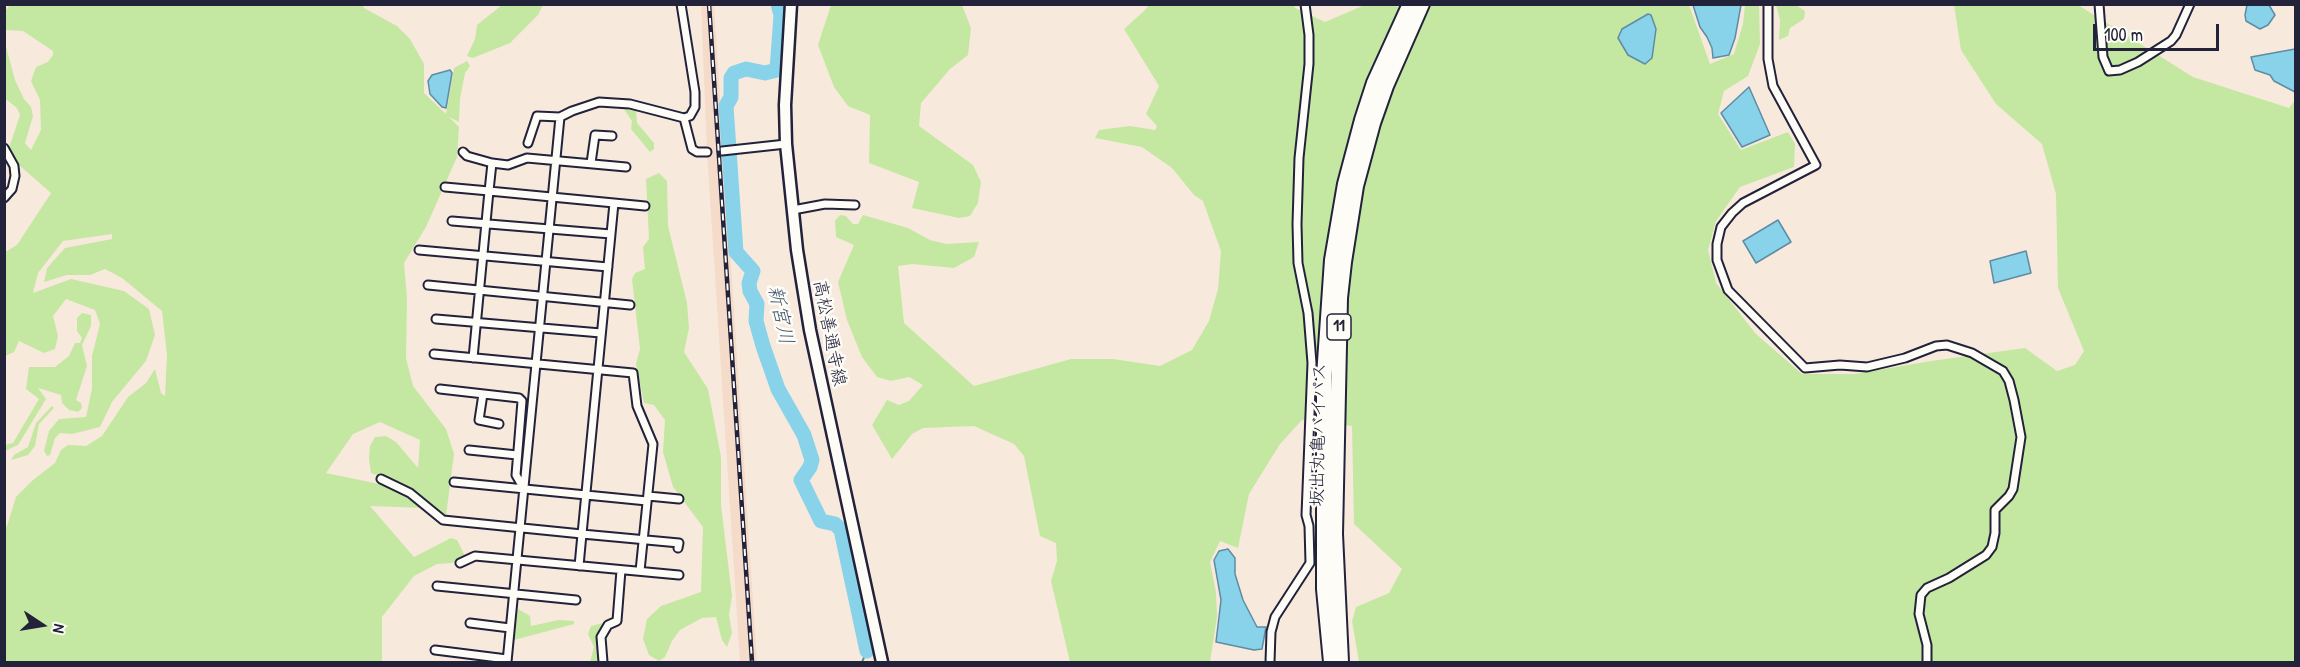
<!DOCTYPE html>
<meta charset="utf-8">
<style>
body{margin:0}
#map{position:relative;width:2300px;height:667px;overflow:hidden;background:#f8e9dd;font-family:"Patrick Hand",sans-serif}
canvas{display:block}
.frame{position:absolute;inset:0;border:6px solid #22223b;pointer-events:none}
.north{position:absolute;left:12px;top:595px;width:60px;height:60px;-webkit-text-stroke:4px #fdfcf7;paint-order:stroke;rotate:102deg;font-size:16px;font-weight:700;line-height:24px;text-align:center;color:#22223b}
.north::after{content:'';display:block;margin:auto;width:21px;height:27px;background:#22223b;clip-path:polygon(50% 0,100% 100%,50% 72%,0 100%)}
.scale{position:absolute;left:2093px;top:24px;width:126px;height:27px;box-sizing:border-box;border:3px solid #22223b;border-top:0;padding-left:8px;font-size:18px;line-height:21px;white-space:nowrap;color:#22223b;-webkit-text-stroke:4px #fdfcf7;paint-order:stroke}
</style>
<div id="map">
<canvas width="2300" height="667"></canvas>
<div class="frame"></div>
<div class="north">N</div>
<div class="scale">100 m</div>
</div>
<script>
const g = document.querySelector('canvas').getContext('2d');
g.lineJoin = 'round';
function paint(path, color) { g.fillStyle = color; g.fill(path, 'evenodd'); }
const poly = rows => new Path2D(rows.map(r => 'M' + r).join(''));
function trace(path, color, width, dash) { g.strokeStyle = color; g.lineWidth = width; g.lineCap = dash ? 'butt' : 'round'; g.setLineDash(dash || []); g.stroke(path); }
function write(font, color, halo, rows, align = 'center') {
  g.font = font + ' "Patrick Hand","Klee One",sans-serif'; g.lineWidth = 5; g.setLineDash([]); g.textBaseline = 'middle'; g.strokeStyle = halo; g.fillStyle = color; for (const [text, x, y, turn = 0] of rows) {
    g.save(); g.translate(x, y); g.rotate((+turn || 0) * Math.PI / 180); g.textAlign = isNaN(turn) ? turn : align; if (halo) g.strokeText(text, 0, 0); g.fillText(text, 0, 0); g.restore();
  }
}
paint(poly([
 [701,5,714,5,757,662,740,662,707,152]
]), '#f5dcca');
paint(poly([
 [1367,4,1689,5,1710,64,1734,54,1743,24,1745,5,1759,5,1760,44,1748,76,1724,91,1718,114,1741,150,1788,132,1795,144,1794,167,1740,187,1716,221,1708,250,1716,283,1756,334,1802,374,1855,374,1931,361,2025,348,2057,371,2075,365,2084,351,2058,288,2056,194,2042,144,1996,104,1961,50,1954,5,2078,5,2193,77,2289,108,2295,100,2295,662,1359,662,1352,621,1356,607,1389,593,1402,569,1354,524,1352,426,1302,420,1280,444,1249,494,1238,548,1220,541,1210,562,1216,592,1217,617,1210,662,1070,662,1051,581,1057,561,1056,543,1040,536,1024,456,1014,444,974,426,923,428,912,434,892,459,872,425,887,400,899,405,909,401,923,385,909,377,891,381,877,377,862,357,847,320,838,282,854,245,836,237,835,221,840,215,846,216,853,224,858,224,863,215,908,228,930,240,946,244,979,242,974,257,954,268,912,264,898,266,904,323,974,386,1071,359,1113,359,1160,366,1192,350,1209,321,1218,289,1221,251,1203,201,1194,195,1172,168,1142,147,1095,138,1099,130,1130,126,1155,130,1157,126,1146,114,1159,86,1124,29,1144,11,1149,5,1294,5,1295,8,1325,22],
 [10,5,363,5,364,8,397,26,410,39,424,64,424,93,446,114,454,68,467,61,470,66,465,73,460,99,459,122,449,117,459,127,457,157,426,227,404,263,407,298,406,358,413,386,446,429,454,454,446,516,406,486,371,473,369,459,370,446,375,437,386,436,396,442,418,468,420,440,380,422,353,434,326,473,384,485,407,495,423,508,370,506,414,557,451,538,457,540,465,556,452,563,437,564,414,576,382,617,382,662,5,662,5,528,7,526,16,497,33,480,55,463,61,450,68,445,86,446,102,436,128,397,146,383,155,369,161,393,165,396,167,355,162,311,122,278,105,269,90,275,67,275,44,282,47,268,65,248,112,239,112,234,63,241,38,273,33,293,71,279,124,291,149,309,155,335,146,361,112,402,100,427,72,434,60,433,55,438,50,455,47,456,44,451,49,431,59,419,86,417,92,389,92,356,100,324,95,310,66,299,53,316,58,336,55,349,44,353,19,341,14,352,5,356,5,252,17,245,51,193,19,165,9,148,20,115,17,108,7,100,5,101,4,39,15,80,24,99,31,107,33,116,25,143,31,150,41,130,40,100,31,81,36,67,48,62,53,55,53,51,23,31,5,30,5,11],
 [502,5,543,5,538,15,510,43,473,58,467,56,475,39,477,25],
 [831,5,962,5,971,28,968,55,950,69,921,103,919,126,973,165,981,182,978,203,970,216,959,218,912,208,919,182,869,163,870,115,848,106,834,87,818,45],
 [1776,5,1796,5,1805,11,1804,19,1790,28,1788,36,1779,40,1780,20],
 [624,109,636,111,637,123,654,143,654,149,650,152,631,129,632,121],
 [659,173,667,181,668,226,687,303,689,328,684,352,708,389,721,457,721,505,732,596,729,615,732,633,727,647,722,640,716,617,702,618,680,630,672,641,665,657,659,661,649,655,643,639,647,619,661,606,701,592,703,527,673,487,663,452,665,420,654,405,644,403,636,364,640,349,632,279,635,273,645,269,643,247,649,239,646,179],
 [82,313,91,315,91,326,82,345,87,366,76,400,81,403,82,408,78,412,69,410,62,403,61,395,38,388,46,399,18,445,5,451,5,445,13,443,39,399,26,389,29,367,55,367,69,356,75,343,80,343,82,338,77,331,77,318],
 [52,406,54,408,39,424,35,446,28,455,11,460,14,455,28,447,36,423],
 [518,609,530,616,531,626,559,620,574,621,574,624,514,640],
 [603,623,598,636,600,662,590,662,594,647,588,634,591,626]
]), '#c4e8a1');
const water = poly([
 [1693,5,1741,5,1735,38,1729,55,1713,58,1712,48,1707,37,1700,27,1693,5],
 [2269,5,2275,15,2268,25,2260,29,2246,21,2245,15,2247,5,2269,5],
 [1648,14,1651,15,1656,29,1652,58,1645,64,1628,55,1618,38,1622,29,1648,14],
 [2295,49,2295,92,2274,81,2270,75,2255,70,2251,57,2295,49],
 [450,70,452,73,446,108,442,107,430,94,428,81,432,75,450,70],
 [1749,87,1770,135,1742,147,1721,113,1749,87],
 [1778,220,1791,242,1756,263,1743,241,1778,220],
 [2026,251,2031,273,1994,283,1990,261,2026,251],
 [1228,549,1235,558,1235,574,1243,600,1257,627,1266,627,1262,649,1254,650,1216,642,1221,600,1214,560,1219,551,1228,549]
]);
paint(water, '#88d3e9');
trace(water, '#5f8ca3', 1.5);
trace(poly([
 [862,662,867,651]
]), '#5f8ca3', 2);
trace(poly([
 [778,4,781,15,777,70,765,73,746,69,734,73,731,78,731,97,726,106,736,252,753,271,749,283,750,291,757,304,756,321,763,346,778,389,804,435,812,460,810,467,801,480,821,521,835,524,841,530,867,651]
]), '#88d3e9', 15);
const street = poly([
 [1768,4,1768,59,1773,86,1816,165,1743,203,1732,213,1721,227,1717,244,1717,260,1728,290,1805,368,1840,365,1867,367,1905,358,1936,346,1947,345,1972,353,2003,371,2009,381,2014,400,2021,437,2013,489,2009,496,1995,510,1995,533,1992,547,1986,555,1949,578,1927,588,1921,595,1919,614,1927,645,1927,662],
 [2099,4,2103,57,2109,71,2120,70,2138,62,2171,41,2176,35,2190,4],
 [684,118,692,149,697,152,707,152],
 [528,143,537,116,560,117,572,111,599,102,630,104,684,118,690,116,695,107,695,92,681,4],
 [4,148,14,166,15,176,12,189,4,198],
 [722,151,786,144],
 [463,152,467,156,492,163],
 [591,163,595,135,612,136],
 [445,187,489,191,492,163,508,165,527,158,626,167],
 [614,203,645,206],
 [793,210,825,204,855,205],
 [452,221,611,234],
 [419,250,608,267],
 [428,285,630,305],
 [436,319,601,333],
 [434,354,633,373,637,406,653,444,640,571],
 [440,389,519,398,522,401,516,475,524,489],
 [483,394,479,420,499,424],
 [469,450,517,455],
 [381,479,410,493,443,520,582,534,614,203,489,191,473,358],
 [454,482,647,501],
 [648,496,679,499],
 [460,563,475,556,679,575],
 [579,566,582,534,679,543,678,548],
 [437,586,576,600],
 [470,623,510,628],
 [435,650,507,659],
 [507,662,560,117],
 [603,662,601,637,608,625,617,621,621,570],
 [1270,662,1271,632,1275,617,1310,563,1309,526,1306,515,1312,363,1308,313,1298,263,1297,224,1299,158,1309,64,1309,35,1305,4]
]);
const primary = poly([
 [791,4,785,105,786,144,797,250,810,330,882,662]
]);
const highway = poly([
 [1331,662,1324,589,1324,376,1332,260,1345,184,1362,120,1374,83,1410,4],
 [1341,662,1335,534,1340,298,1344,262,1356,186,1373,123,1386,86,1422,4]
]);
trace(street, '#22223b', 11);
trace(primary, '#22223b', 15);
trace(highway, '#22223b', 18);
trace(street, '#fdfcf7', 7);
trace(primary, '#fdfcf7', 10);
trace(highway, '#fdfcf7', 14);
const rail = poly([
 [709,4,752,662]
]);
trace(rail, '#22223b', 4.5);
trace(rail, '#fdfcf7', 2, [7]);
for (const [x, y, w] of [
 [1339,327,24]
]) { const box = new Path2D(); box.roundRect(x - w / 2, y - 13, w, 26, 4.5); g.fillStyle = '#fdfcf7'; g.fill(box); trace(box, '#22223b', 1.5); }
write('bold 16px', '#22223b', null, [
 ["11",1339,327]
]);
write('18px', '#22223b', '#fdfcf7', [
 ["高松善通寺線",829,333,79],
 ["坂出丸亀バイパス",1319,435,-89]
]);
write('italic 20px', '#41576f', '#fdfcf7', [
 ["新宮川",780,315,78]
]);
</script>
